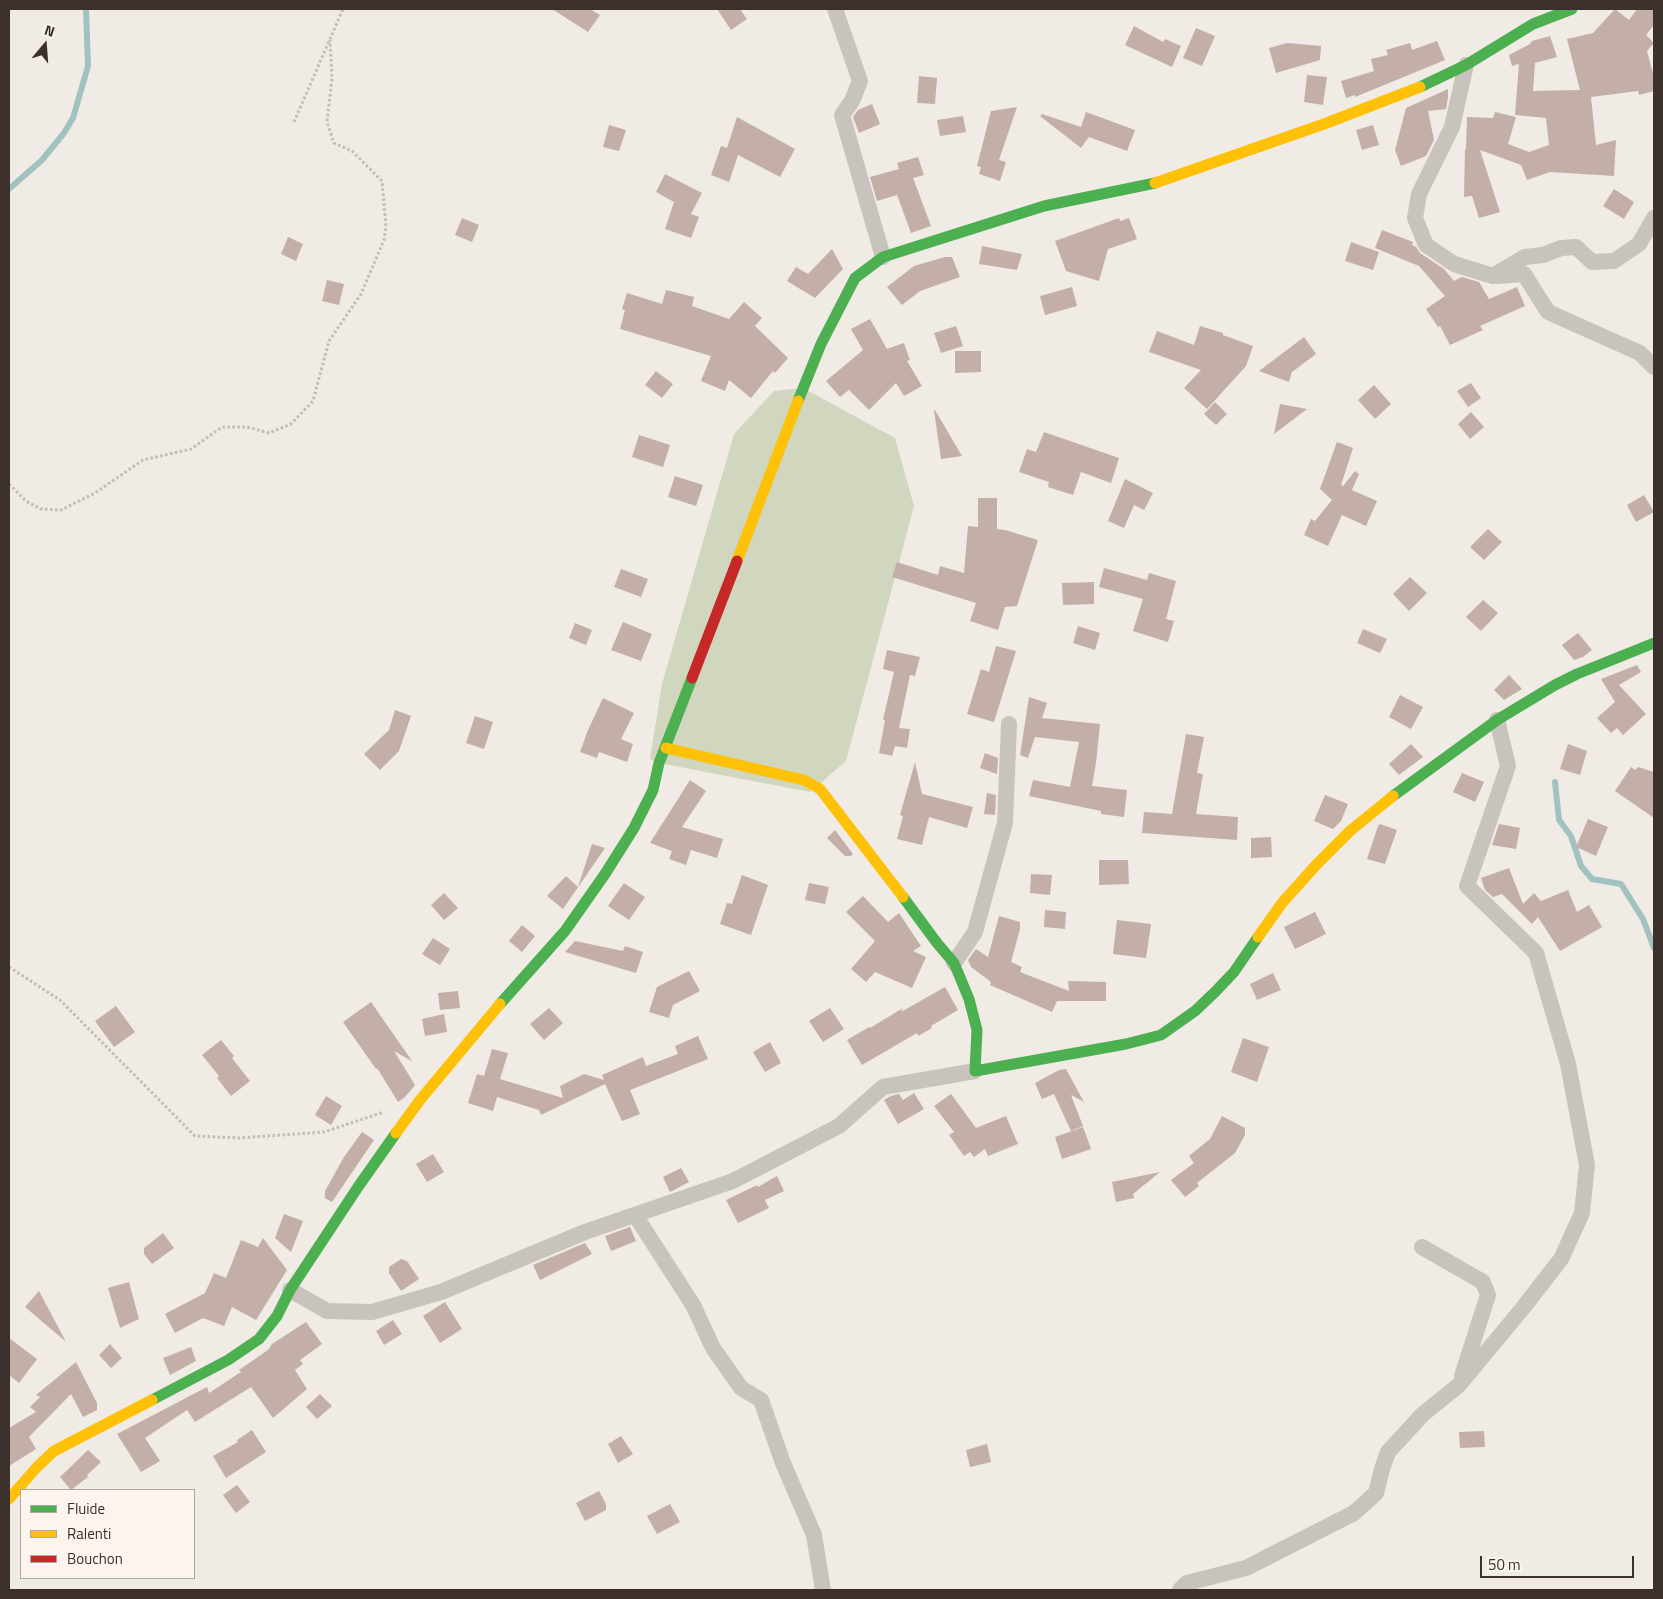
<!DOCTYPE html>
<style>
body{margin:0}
#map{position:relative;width:1663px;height:1599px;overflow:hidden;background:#f0ebe5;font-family:"Titillium Web",sans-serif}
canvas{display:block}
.frame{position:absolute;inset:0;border:10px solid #3b302b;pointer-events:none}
.legend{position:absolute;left:20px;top:1489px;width:175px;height:90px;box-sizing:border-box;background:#fbf5ee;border:1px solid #aea6a0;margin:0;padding:6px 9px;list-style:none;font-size:15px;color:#3b302b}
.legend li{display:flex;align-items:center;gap:10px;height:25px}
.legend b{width:25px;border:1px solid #aea6a0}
.north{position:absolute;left:20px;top:20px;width:50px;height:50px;-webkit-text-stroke:4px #fbf5ee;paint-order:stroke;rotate:18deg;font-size:14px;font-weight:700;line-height:20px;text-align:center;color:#3b302b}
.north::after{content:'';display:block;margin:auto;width:18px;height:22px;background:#3b302b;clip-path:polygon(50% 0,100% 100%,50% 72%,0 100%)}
.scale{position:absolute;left:1480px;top:1556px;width:154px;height:22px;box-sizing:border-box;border:2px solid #3b302b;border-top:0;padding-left:6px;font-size:15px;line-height:18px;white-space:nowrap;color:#3b302b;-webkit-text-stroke:4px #fbf5ee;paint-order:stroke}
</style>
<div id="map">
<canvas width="1663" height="1599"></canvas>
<div class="frame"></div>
<ul class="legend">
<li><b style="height:6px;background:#4caf50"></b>Fluide</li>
<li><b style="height:6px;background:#ffc107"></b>Ralenti</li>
<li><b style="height:6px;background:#c62828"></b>Bouchon</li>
</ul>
<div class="north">N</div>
<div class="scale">50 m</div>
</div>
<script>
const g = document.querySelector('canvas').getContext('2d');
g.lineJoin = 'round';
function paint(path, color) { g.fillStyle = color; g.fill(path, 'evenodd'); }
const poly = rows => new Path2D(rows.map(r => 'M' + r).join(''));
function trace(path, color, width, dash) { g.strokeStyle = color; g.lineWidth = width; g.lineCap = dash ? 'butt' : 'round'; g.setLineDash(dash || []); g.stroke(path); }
paint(poly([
 [803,388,895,438,914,506,846,761,810,792,659,763,650,759,662,684,734,434,774,391]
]), '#d1d6bf');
trace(poly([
 [9,189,42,160,64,133,73,118,88,66,86,9],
 [1555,782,1559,820,1571,836,1581,866,1592,879,1621,884,1643,919,1654,948]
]), '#a1c2c1', 6);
paint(poly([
 [552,9,590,9,600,15,588,32],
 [717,9,740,9,747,19,731,30],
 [1615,9,1629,20,1637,9,1654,9,1654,25,1646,35,1654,43,1647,51,1654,77,1654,91,1639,95,1638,91,1591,97,1596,145,1616,140,1614,176,1550,172,1527,180,1521,165,1480,150,1500,212,1479,218,1472,196,1464,197,1465,149,1466,149,1467,117,1493,118,1495,112,1516,117,1508,144,1529,152,1549,145,1546,118,1515,115,1519,64,1512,66,1509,55,1530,44,1532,41,1550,36,1557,57,1535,63,1533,91,1580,90,1567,39,1593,33],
 [1134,26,1163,42,1165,39,1181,46,1172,67,1125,45],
 [1196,28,1215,36,1202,66,1183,58],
 [1437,41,1445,60,1355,97,1355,95,1346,98,1341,81,1374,71,1371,59,1388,55,1386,50,1410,43,1412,50],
 [1287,43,1321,46,1320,60,1276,73,1269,48],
 [1307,75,1327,77,1323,105,1304,102],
 [919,76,937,78,935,104,917,103],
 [1448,89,1448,97,1446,109,1428,111,1434,140,1426,156,1401,166,1395,150,1406,108],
 [872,104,880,124,859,133,853,117,858,110],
 [1017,107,999,160,1006,162,1000,181,979,174,981,167,977,166,991,111],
 [1086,112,1135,130,1127,151,1089,137,1081,148,1040,116,1042,114,1081,127],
 [963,116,966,132,940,136,937,120],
 [737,117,795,149,780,177,738,155,729,182,711,175,721,146,727,148],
 [609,125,626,130,619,151,603,147],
 [1373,125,1379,145,1362,150,1356,130],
 [918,157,924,175,913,178,931,226,911,233,897,195,877,201,870,177,899,169,897,163],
 [665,174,702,193,691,214,699,217,691,238,665,229,674,202,656,192],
 [1614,189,1634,202,1624,219,1603,206],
 [462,218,479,225,472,242,455,235],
 [1119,218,1120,221,1129,218,1137,239,1108,249,1099,281,1066,271,1055,241],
 [1382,230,1413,242,1412,245,1416,247,1420,253,1444,269,1454,281,1462,277,1479,282,1489,299,1517,287,1525,306,1480,326,1483,330,1450,345,1440,326,1438,327,1426,309,1445,296,1419,266,1375,248],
 [288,237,303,244,296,261,281,254],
 [1351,242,1379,252,1373,270,1345,261],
 [982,246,1022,254,1017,270,979,264],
 [832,249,843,269,815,298,787,281,796,267,808,274],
 [945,257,952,257,960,277,920,291,902,305,887,287,914,266],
 [327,280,344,284,339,305,322,301],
 [1072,287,1077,306,1045,315,1040,296],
 [666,290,694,297,692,306,729,319,744,302,762,318,755,326,788,358,775,373,773,371,751,398,729,380,725,391,701,381,711,356,620,329,625,310,622,309,627,293,662,304],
 [870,319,887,349,904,343,910,360,907,361,922,386,904,396,896,383,869,410,849,390,840,397,826,381,863,350,851,329],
 [956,326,963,346,941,353,934,333],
 [1200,326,1223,333,1223,335,1253,346,1246,366,1207,409,1184,388,1201,370,1149,352,1157,331,1194,345],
 [1304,337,1316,354,1292,372,1289,382,1259,371],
 [955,351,981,351,981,372,955,373],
 [656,371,673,384,662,398,645,385],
 [1471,383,1481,398,1468,407,1457,391],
 [1374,385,1391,404,1375,419,1358,400],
 [1215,402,1227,414,1216,425,1204,414],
 [1280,404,1307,409,1274,434],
 [934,410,935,410,962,456,941,459],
 [1471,412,1484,427,1470,439,1458,424],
 [1044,432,1119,458,1111,483,1081,472,1073,495,1048,487,1049,482,1019,472,1027,449,1036,452],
 [639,435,670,445,663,467,632,457],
 [1337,442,1353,448,1341,485,1343,486,1355,471,1359,474,1352,490,1377,501,1366,526,1342,515,1328,546,1304,535,1311,519,1315,521,1332,500,1320,489],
 [675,476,703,485,696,506,668,497],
 [1125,479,1153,493,1144,510,1134,505,1124,528,1108,521],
 [1644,495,1654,512,1636,522,1627,505],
 [978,498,997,498,997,529,1005,530,1038,540,1017,606,1005,607,998,630,970,621,976,603,892,577,897,562,938,575,940,566,964,573,968,526,978,527],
 [1488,529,1502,542,1484,560,1470,547],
 [1104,568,1147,580,1149,573,1176,581,1166,619,1174,621,1168,642,1133,631,1143,599,1099,587],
 [621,569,648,579,641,597,614,587],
 [1410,577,1427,593,1409,611,1393,594],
 [1094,582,1094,604,1063,605,1062,583],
 [1483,600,1498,613,1481,631,1466,617],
 [623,622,652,634,641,661,611,650],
 [575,623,592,630,586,645,569,638],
 [1078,626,1100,633,1095,650,1073,643],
 [1363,629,1387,639,1380,653,1357,643],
 [1578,633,1592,650,1583,657,1574,660,1562,645],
 [996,646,1016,651,994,722,967,714,981,669,989,672],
 [887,650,920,657,915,676,910,675,899,728,910,729,907,748,895,746,892,756,879,753,885,720,883,720,894,672,883,669],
 [1637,665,1641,672,1619,685,1646,714,1623,735,1617,728,1611,733,1597,718,1615,702,1601,679],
 [1509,675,1522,689,1504,700,1494,690],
 [1400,695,1423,707,1411,729,1389,717],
 [1029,697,1047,703,1042,718,1100,724,1096,763,1092,786,1127,790,1124,817,1101,814,1101,811,1029,796,1033,780,1070,787,1079,742,1035,737,1028,758,1020,755],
 [603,698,634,713,621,739,633,744,627,762,599,752,597,758,580,752,588,730],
 [395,710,411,716,399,751,380,770,364,754,389,730],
 [475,716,493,722,484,749,466,743],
 [1186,734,1204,737,1197,773,1203,774,1196,814,1238,817,1237,840,1142,833,1144,812,1172,814],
 [1411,744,1423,757,1399,775,1389,764],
 [1568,744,1587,751,1580,775,1560,769],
 [985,753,998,758,997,774,980,768],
 [915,762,922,794,973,807,967,828,929,817,922,845,897,839,903,816,900,815],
 [1631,767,1635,770,1638,767,1654,772,1654,818,1615,791],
 [1462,773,1484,782,1475,802,1453,792],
 [690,780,706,791,682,827,723,839,717,858,691,850,686,865,669,859,672,851,650,843],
 [987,793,996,795,995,815,984,814],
 [1325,795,1348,804,1341,821,1333,829,1314,821],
 [1588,819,1608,827,1596,856,1576,847],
 [1380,824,1397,830,1385,864,1367,859,1378,826],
 [1499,824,1520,828,1516,849,1492,845],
 [835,830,853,854,851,856,845,856,827,838],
 [1271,837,1272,857,1251,858,1251,838],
 [592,844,605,848,563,909,547,896,566,876,578,887],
 [1099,860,1128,860,1129,884,1099,885],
 [1509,868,1523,904,1534,893,1541,901,1568,890,1577,912,1589,905,1602,927,1560,951,1538,917,1532,924,1502,894,1493,897,1485,890,1481,878],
 [1031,874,1052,875,1050,895,1030,893],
 [742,875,768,885,751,935,720,924,727,903,732,904],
 [624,883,645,897,629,920,608,906],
 [809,883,829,887,825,904,805,900],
 [444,893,458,908,444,920,431,905],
 [863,896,888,922,899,913,921,946,913,951,926,957,912,988,875,972,866,982,851,969,875,941,846,912],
 [1045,910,1066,912,1065,929,1044,927],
 [1315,912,1326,934,1295,949,1284,927],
 [999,916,1020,922,1020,929,1011,962,1022,967,1020,972,1069,991,1068,981,1106,982,1106,1001,1057,1001,1052,1012,990,985,991,982,971,967,968,960,976,949,988,957],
 [1117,920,1151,924,1146,958,1113,954],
 [522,925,535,936,522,952,509,941],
 [433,938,450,949,440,965,422,954],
 [575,941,623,951,625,946,643,952,636,973,565,952],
 [689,971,700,991,673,1005,669,1018,649,1012,657,987],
 [1273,973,1281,990,1257,1000,1250,984],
 [945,987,958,1010,931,1026,932,1028,918,1036,917,1033,862,1065,847,1040,869,1027,870,1028,903,1008,901,1012],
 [458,991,460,1008,440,1010,438,993],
 [371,1002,412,1061,394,1051,415,1085,405,1097,398,1102,377,1068,376,1069,343,1022],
 [116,1006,135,1032,114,1047,95,1021],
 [549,1008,563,1023,544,1040,530,1024],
 [830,1008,844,1029,823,1042,809,1021],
 [444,1014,447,1032,425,1036,422,1019],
 [698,1036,708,1059,630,1090,640,1114,622,1121,605,1084,541,1115,539,1110,497,1097,493,1111,468,1103,477,1074,484,1076,492,1049,508,1053,500,1079,563,1098,560,1086,584,1074,604,1080,602,1075,643,1057,646,1066,678,1054,675,1046],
 [1243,1038,1269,1047,1257,1082,1231,1072],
 [221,1040,234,1056,232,1058,250,1081,231,1096,217,1078,219,1076,202,1055],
 [770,1042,781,1063,765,1072,753,1052],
 [1066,1069,1084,1102,1071,1095,1083,1126,1071,1131,1054,1094,1042,1099,1035,1083,1059,1070],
 [914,1093,924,1109,898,1124,884,1100,891,1096,899,1094,903,1100],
 [951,1094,976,1128,1006,1116,1018,1144,988,1156,985,1149,974,1157,970,1152,964,1156,949,1135,954,1132,934,1106],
 [326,1096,342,1106,331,1125,315,1115],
 [1222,1116,1245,1128,1245,1135,1235,1153,1197,1183,1199,1186,1185,1197,1171,1180,1194,1163,1189,1156,1210,1139],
 [1083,1127,1091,1149,1062,1159,1055,1137],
 [362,1132,374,1140,332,1202,325,1198,325,1191,344,1157],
 [433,1154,444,1172,427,1182,416,1164],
 [681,1168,689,1182,670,1192,663,1177],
 [1160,1172,1133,1194,1134,1198,1116,1202,1112,1182],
 [777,1176,784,1191,765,1200,769,1208,738,1223,726,1200,757,1185,758,1187],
 [284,1214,303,1221,291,1252,275,1238],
 [630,1227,636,1241,611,1251,605,1236],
 [163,1233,174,1248,152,1264,144,1254,144,1248],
 [263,1238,287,1270,256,1320,232,1307,224,1326,203,1318,175,1333,165,1314,205,1293,214,1273,226,1278,241,1240,258,1247],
 [585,1243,592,1254,540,1280,533,1265],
 [401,1259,407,1261,419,1279,401,1291,389,1273,389,1267],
 [129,1282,139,1319,120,1328,108,1288],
 [39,1291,65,1340,65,1341,25,1307],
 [445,1302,462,1329,440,1343,423,1316],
 [393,1320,402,1334,384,1345,376,1331],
 [306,1322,322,1344,300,1360,303,1364,295,1370,307,1389,273,1418,251,1387,195,1422,187,1410,145,1438,160,1461,141,1472,117,1434,207,1387,209,1393,241,1372,239,1370,268,1350,272,1344],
 [9,1338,37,1359,19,1383,9,1375],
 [110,1344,122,1358,111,1368,99,1355],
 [191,1347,196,1361,170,1375,163,1358],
 [76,1362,97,1403,97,1410,83,1417,71,1394,29,1437,36,1449,9,1466,9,1428,36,1412,30,1407,40,1397,36,1395],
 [320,1394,332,1406,317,1419,306,1407],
 [252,1430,266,1452,226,1478,213,1456,238,1442,237,1440],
 [1484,1431,1485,1447,1460,1448,1459,1432],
 [621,1436,633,1454,618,1463,608,1444],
 [987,1444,991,1462,970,1467,966,1450],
 [88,1450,101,1462,87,1475,88,1477,71,1490,60,1477],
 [237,1485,250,1502,236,1513,223,1495],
 [599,1491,606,1504,606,1510,585,1521,576,1503],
 [670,1504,680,1522,657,1534,647,1516]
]), '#c3afa7');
trace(poly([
 [294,122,343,9],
 [9,484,26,501,41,509,61,510,95,493,143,460,191,449,222,427,247,427,269,433,291,424,313,401,329,341,361,294,384,240,386,226,382,181,352,151,334,143,327,122,332,79,330,40],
 [9,967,60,1000,195,1136,239,1138,324,1132,384,1112]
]), '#c2bbb6', 3, [2.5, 2.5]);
trace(poly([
 [835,9,860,81,852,101,842,115,883,257],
 [1466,65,1452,127,1419,194,1415,218,1426,245,1454,264,1493,276,1525,257,1543,255,1561,248,1576,247,1592,262,1614,261,1639,244,1654,218],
 [1497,276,1524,274,1548,312,1640,353,1654,367],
 [954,963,975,932,1005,823,1009,724],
 [635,1215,693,1305,713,1348,741,1388,761,1400,783,1463,814,1535,823,1590],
 [1422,1247,1483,1282,1488,1295,1462,1376],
 [290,1290,327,1311,372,1312,441,1292,585,1232,733,1181,839,1126,883,1087,975,1071],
 [1180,1590,1187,1583,1246,1568,1354,1513,1376,1493,1382,1469,1388,1452,1423,1414,1459,1385,1522,1309,1561,1259,1582,1213,1587,1165,1568,1064,1536,953,1467,886,1508,766,1497,720]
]), '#c9c3be', 16);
trace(poly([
 [1420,87,1466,65,1533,24,1572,9],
 [798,401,821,344,855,278,883,257,1044,206,1155,183],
 [1393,796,1497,720,1555,685,1577,674,1654,643],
 [903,897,937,943,954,963,969,999,977,1030,975,1071,1126,1044,1161,1035,1195,1011,1215,992,1234,972,1258,937],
 [500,1004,565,931,605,874,634,828,653,790,659,763,692,678],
 [152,1400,228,1360,259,1339,277,1316,290,1290,358,1187,396,1133]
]), '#4caf50', 11);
trace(poly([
 [1155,183,1324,124,1420,87],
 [737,561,798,401],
 [666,748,804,780,820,789,903,897],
 [1258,937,1282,903,1317,864,1350,831,1393,796],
 [396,1133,420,1100,500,1004],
 [9,1499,37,1467,54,1451,152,1400]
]), '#ffc107', 11);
trace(poly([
 [692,678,737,561]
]), '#c62828', 11);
</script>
